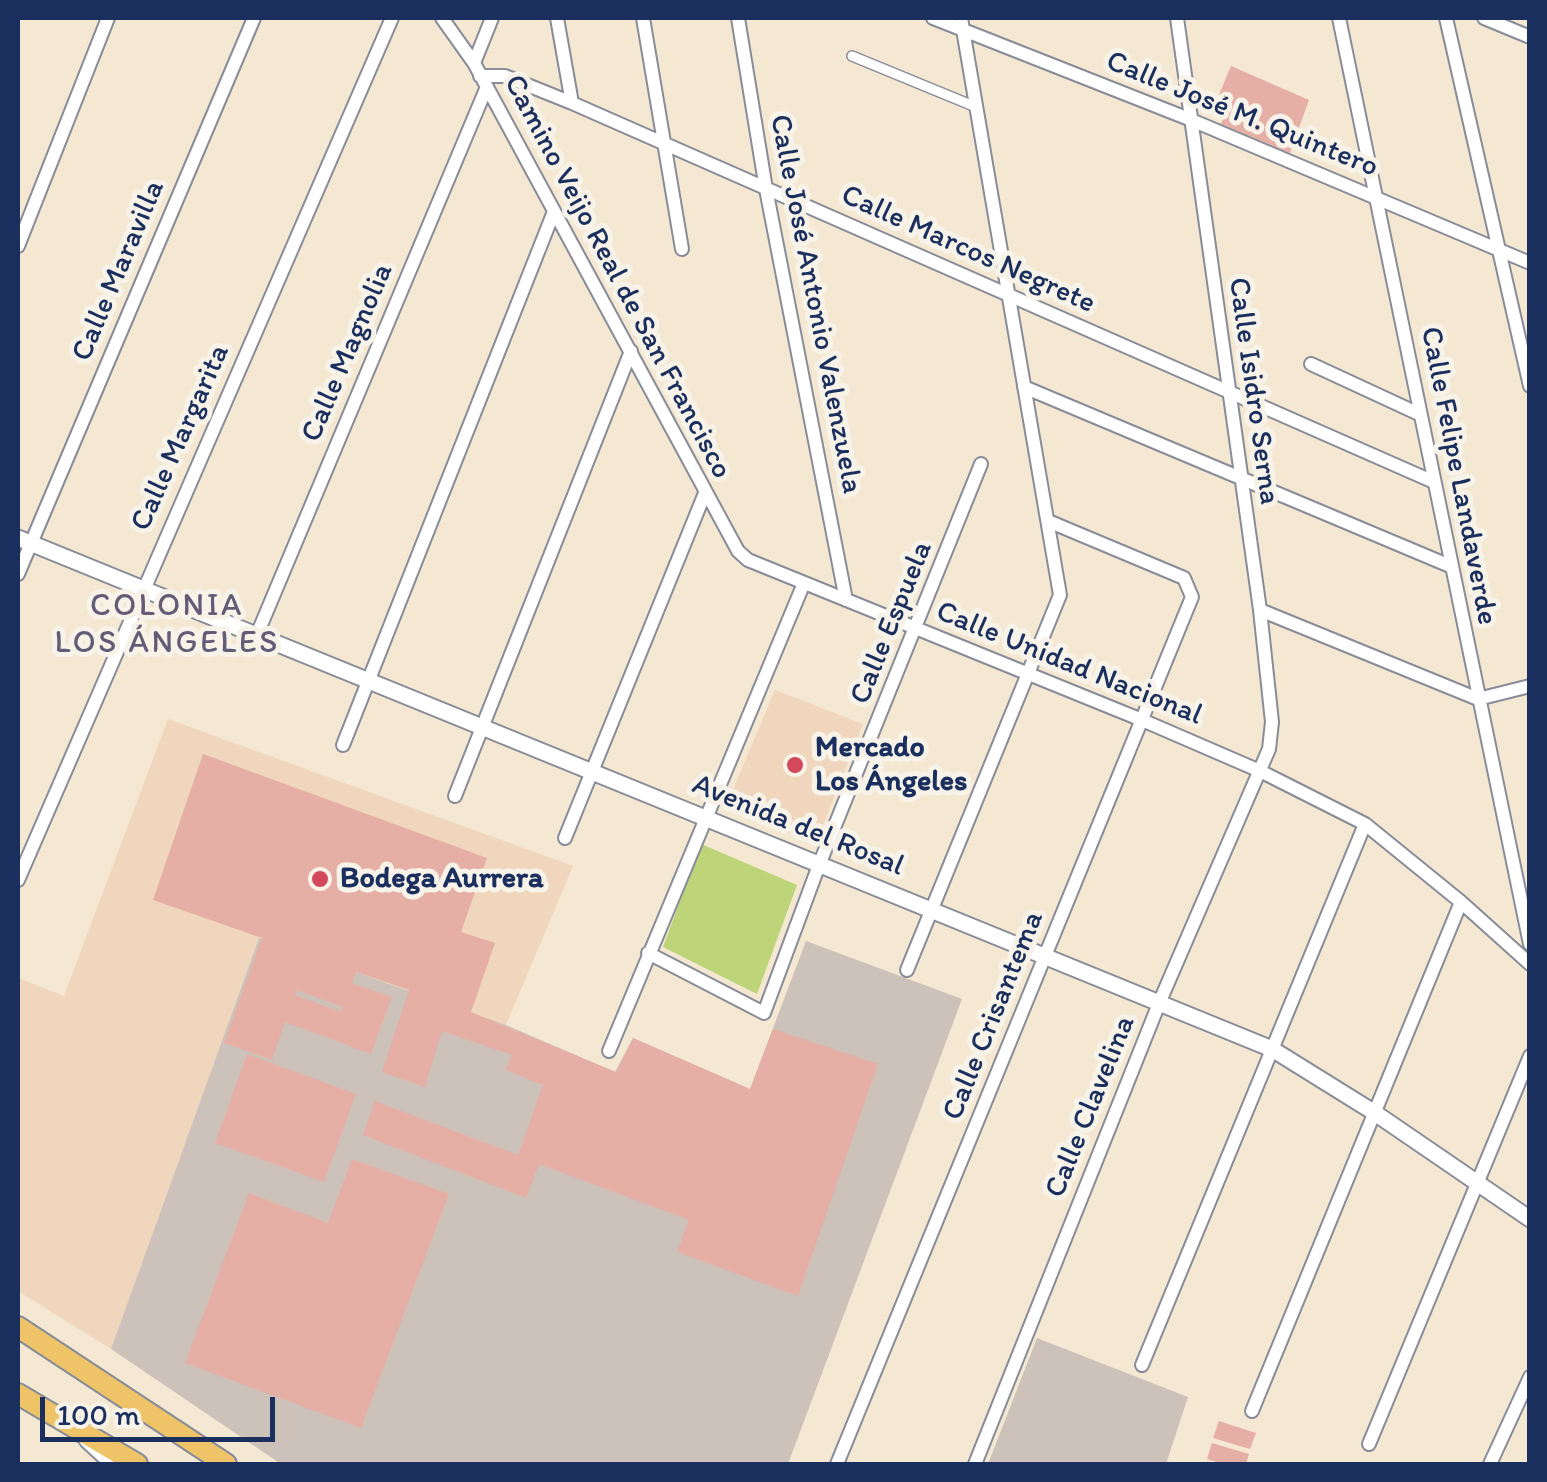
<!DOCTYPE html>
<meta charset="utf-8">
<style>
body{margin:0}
#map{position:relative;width:1547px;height:1482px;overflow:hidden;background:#f4e8d2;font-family:Itim,sans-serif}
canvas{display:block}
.frame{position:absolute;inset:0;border:20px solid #1b2f5e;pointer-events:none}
.scale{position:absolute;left:40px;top:1397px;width:235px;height:45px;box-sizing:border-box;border:5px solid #1b2f5e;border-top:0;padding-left:12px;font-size:30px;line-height:35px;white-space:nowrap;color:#1b2f5e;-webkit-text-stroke:8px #f7f3e8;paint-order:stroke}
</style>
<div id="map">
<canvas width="1547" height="1482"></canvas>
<div class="frame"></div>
<div class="scale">100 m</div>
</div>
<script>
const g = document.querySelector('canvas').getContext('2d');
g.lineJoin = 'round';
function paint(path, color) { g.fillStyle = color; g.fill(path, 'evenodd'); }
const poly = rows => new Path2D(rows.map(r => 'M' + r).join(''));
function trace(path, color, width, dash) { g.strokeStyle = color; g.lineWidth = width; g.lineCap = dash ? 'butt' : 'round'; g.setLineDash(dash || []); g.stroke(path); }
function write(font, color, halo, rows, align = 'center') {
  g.font = font + ' Itim,sans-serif'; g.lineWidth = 10; g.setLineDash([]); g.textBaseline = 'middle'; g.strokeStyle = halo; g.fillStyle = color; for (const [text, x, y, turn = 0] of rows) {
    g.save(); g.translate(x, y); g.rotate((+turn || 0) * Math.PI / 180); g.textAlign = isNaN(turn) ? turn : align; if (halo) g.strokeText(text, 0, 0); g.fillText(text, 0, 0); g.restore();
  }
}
paint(poly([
 [775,690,863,724,816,843,726,806],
 [168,719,573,866,506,1025,259,938,111,1349,18,1291,18,978,64,996]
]), '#efd6bc');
paint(poly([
 [259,938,506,1025,615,1072,633,1038,750,1089,806,941,962,999,788,1464,281,1464,111,1349],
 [1037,1338,1188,1397,1166,1464,988,1464]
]), '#cdc2b9');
paint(poly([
 [701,844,797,885,757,994,663,947]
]), '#bdd478');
paint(poly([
 [1231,66,1309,100,1290,153,1221,124,1228,107,1216,102],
 [203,754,487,858,461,932,495,943,471,1012,616,1072,633,1038,750,1089,773,1029,878,1064,798,1296,677,1252,689,1220,539,1164,526,1198,363,1135,375,1101,518,1155,543,1085,506,1070,512,1055,442,1031,425,1087,382,1072,409,990,356,972,352,983,392,997,371,1054,285,1022,272,1060,224,1043,262,938,153,900],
 [297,990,343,1007,341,1012,295,995],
 [247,1054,356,1094,324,1182,215,1143],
 [352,1159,449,1194,361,1428,185,1363,249,1193,328,1223],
 [1219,1421,1256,1433,1250,1449,1213,1438],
 [1212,1443,1249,1454,1246,1464,1223,1464,1207,1459]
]), '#e5afa5');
const pedestrian = poly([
 [852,56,976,107]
]);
const minor = poly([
 [442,18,474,63,738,551,748,560,1142,720,1260,771,1365,824,1461,902,1530,964],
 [557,18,572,103],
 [643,18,682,249],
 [738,18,766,189,846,600],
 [933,18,1189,119,1530,263],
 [1339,18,1530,944],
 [1446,18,1530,386],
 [1484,18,1530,37],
 [474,63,492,18],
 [480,76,505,76,572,103,1434,482],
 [18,246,108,18],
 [1311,364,1419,414],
 [1024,387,1450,566],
 [18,574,254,18],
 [1260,610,1478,699,1530,686],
 [256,637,486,89],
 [343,745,553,214],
 [455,796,631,351],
 [565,838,705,493],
 [18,880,392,18],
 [648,953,764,1013,819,865,981,464],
 [907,970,1060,595,961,18],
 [609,1051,804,583],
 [1142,1365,1365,824],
 [1252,1411,1461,902],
 [86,1441,111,1464],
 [1369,1444,1530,1056],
 [837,1464,1192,597,1184,578,1048,521],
 [975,1464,1160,1001,1269,749,1272,722,1260,610,1177,18],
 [1490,1464,1530,1377]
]);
const tertiary = poly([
 [18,538,1272,1049,1375,1113,1530,1219]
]);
const primary = poly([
 [18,1327,226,1464],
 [18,1394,137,1464]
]);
trace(pedestrian, '#888c98', 12);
trace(minor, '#888c98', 16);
trace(tertiary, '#888c98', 19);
trace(primary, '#888c98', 24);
trace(pedestrian, '#fff', 9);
trace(minor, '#fff', 12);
trace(tertiary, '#fff', 15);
trace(primary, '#efc469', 20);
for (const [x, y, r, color] of [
 [795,765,10,"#d1495b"],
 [320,879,10,"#d1495b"]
]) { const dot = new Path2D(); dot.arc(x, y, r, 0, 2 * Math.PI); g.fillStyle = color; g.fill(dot); trace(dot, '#f7f3e8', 4); }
write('30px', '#1b2f5e', '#f7f3e8', [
 ["Calle José M. Quintero",1242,115,22],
 ["Calle Marcos Negrete",968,250,24],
 ["Calle Maravilla",119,271,-67],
 ["Camino Veijo Real de San Francisco",617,277,62],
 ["Calle José Antonio Valenzuela",815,304,79],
 ["Calle Magnolia",348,353,-67],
 ["Calle Isidro Serna",1253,391,82],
 ["Calle Margarita",181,438,-66],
 ["Calle Felipe Landaverde",1458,476,79],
 ["Calle Espuela",892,623,-68],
 ["Calle Unidad Nacional",1069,664,22],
 ["Avenida del Rosal",798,826,22],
 ["Calle Crisantema",994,1016,-68],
 ["Calle Clavelina",1091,1107,-68]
]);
write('bold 30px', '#1b2f5e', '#f7f3e8', [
 ["Mercado",815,748],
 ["Los Ángeles",815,782],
 ["Bodega Aurrera",340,879]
], 'left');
g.letterSpacing = '2.5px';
write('32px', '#625c77', '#f7f3e8', [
 ["COLONIA",167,607],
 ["LOS ÁNGELES",167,644]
]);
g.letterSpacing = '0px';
</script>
